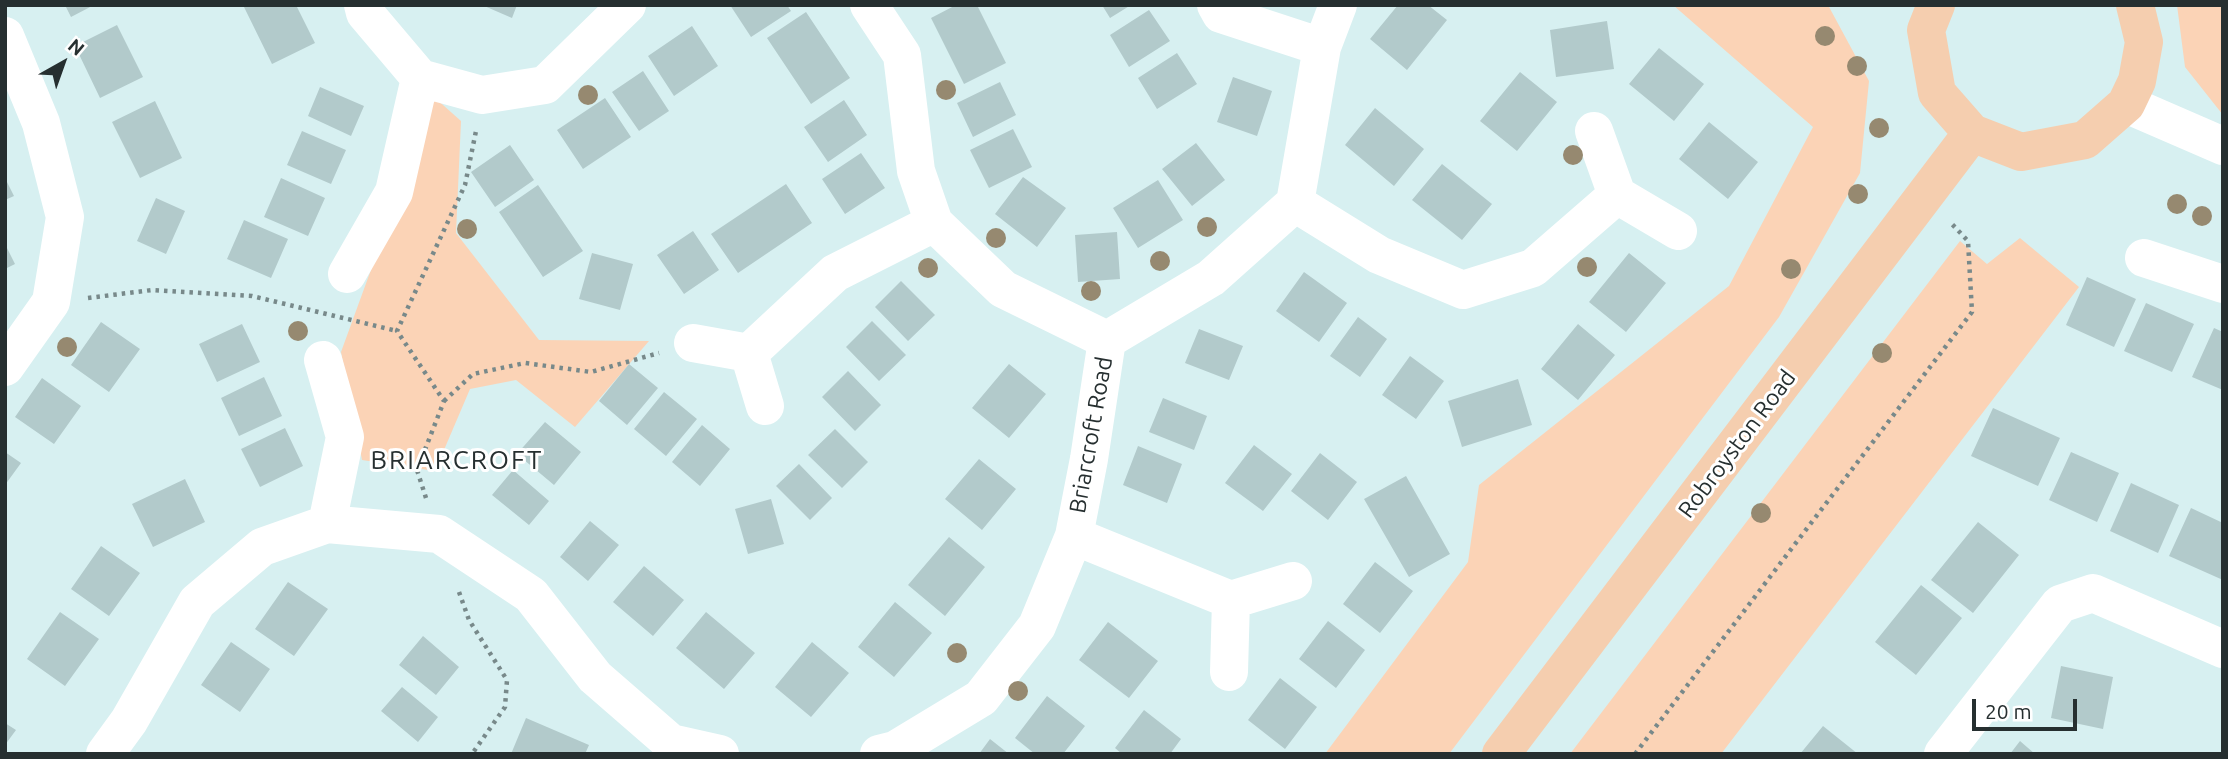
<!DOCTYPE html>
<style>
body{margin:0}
#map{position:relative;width:2228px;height:759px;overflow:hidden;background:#d7f0f1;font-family:Ubuntu,sans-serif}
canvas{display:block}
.frame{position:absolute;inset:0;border:7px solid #262f30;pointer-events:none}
.north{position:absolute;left:28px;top:28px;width:70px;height:70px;-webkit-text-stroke:5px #fff;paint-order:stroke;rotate:40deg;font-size:19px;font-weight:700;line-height:28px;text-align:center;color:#262f30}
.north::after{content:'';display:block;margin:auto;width:24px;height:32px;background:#262f30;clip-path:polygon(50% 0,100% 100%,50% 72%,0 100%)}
.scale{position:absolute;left:1972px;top:699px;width:105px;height:32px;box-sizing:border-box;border:4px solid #262f30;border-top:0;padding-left:9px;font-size:21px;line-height:24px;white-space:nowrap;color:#262f30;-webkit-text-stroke:5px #fff;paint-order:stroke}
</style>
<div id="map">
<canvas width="2228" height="759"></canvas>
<div class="frame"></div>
<div class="north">N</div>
<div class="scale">20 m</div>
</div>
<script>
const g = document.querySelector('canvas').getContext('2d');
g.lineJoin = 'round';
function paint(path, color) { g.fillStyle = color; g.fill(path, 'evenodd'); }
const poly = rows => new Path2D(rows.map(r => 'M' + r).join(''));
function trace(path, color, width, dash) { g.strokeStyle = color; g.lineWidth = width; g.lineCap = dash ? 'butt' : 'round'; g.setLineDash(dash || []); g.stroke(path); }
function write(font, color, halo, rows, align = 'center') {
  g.font = font + ' Ubuntu,sans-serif'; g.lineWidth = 6; g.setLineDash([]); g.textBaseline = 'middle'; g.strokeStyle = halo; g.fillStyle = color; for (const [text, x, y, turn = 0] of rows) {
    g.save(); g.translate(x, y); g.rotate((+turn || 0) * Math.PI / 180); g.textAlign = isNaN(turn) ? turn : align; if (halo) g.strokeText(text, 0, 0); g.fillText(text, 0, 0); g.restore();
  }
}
paint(poly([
 [1673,5,1828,5,1869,81,1860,173,1779,317,1449,754,1325,754,1468,562,1479,485,1729,286,1813,127],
 [2177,5,2223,5,2223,115,2185,67],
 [434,97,461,121,456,233,539,340,649,341,575,427,516,380,470,389,435,471,362,460,341,352],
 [2020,238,2079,287,1721,754,1570,754,1960,241,1987,264]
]), '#fbd3b6');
paint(poly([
 [65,5,94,5,71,17],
 [247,5,296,5,315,43,272,64,244,7],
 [482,5,517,5,512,18],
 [730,5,787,5,791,11,751,37],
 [956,5,977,5,1006,63,964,84,931,18],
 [1102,5,1131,5,1110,18],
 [1398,5,1428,5,1447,20,1407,70,1370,39],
 [1149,10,1170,41,1129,67,1110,35],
 [806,12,850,78,811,104,767,38],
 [1607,21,1614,69,1556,77,1550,30],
 [117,25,143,77,100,98,75,46],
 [692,26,718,66,674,96,648,56],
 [1659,48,1704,84,1674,121,1629,84],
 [1177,53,1197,84,1157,109,1138,78],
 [643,71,669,111,639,131,612,92],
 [1520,72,1557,102,1517,151,1480,121],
 [1233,77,1272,91,1257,136,1217,122],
 [1000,82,1016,115,973,137,957,103],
 [320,87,364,106,351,136,308,116],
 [605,98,631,137,583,169,557,130],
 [844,100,867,135,828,162,804,127],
 [155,101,182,158,140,178,112,122],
 [1375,108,1424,149,1394,186,1345,145],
 [1709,122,1758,162,1728,199,1679,159],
 [1013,129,1032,167,989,188,970,150],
 [302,131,346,150,331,184,287,165],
 [1196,143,1225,180,1192,206,1162,169],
 [510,145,534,180,495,207,471,172],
 [861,153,885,188,845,214,822,179],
 [1442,164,1492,204,1462,240,1412,200],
 [1023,177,1066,208,1037,247,995,214],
 [5,178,14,196,5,200],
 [281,178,325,198,308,236,264,217],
 [1158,180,1183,220,1138,248,1113,208],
 [786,184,812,223,738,273,711,234],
 [538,185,583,251,543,277,499,212],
 [156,198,185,211,166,254,137,241],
 [244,220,288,239,271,278,227,259],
 [693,231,719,270,684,294,657,255],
 [1117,232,1120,279,1078,282,1075,235],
 [5,244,15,264,5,269],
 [592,253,633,264,620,310,579,299],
 [1629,253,1666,283,1626,332,1589,302],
 [1304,272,1347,303,1319,342,1276,311],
 [2087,277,2136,299,2114,347,2066,325],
 [901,281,935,315,908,341,875,307],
 [2146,303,2194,324,2172,372,2124,351],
 [1358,317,1387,339,1360,377,1330,356],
 [872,321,906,355,879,381,846,347],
 [101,322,140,349,109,392,71,365],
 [242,324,260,362,217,382,199,344],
 [1578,324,1615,355,1578,400,1541,369],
 [2214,328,2223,332,2223,390,2192,377],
 [1199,329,1243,346,1229,380,1185,363],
 [1410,356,1444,381,1416,419,1382,395],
 [629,364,658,388,627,425,599,401],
 [1009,364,1046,394,1009,438,972,408],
 [848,371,881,405,855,431,822,397],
 [264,377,282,416,239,436,221,398],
 [42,378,81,406,54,444,15,417],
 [1518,379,1532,425,1462,447,1448,401],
 [664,392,697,419,666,456,634,429],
 [1163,398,1207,416,1194,450,1149,432],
 [1993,408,2060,438,2038,486,1971,456],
 [545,422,581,452,554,485,517,454],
 [702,425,730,449,700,486,672,462],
 [285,428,303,466,260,487,241,449],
 [835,429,868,462,842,488,808,455],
 [1254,445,1292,474,1263,511,1225,483],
 [1138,446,1182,464,1167,503,1123,485],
 [5,452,21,463,5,485],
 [2071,452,2119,473,2097,522,2049,500],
 [1320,453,1357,482,1328,520,1291,491],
 [979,459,1016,489,982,530,945,499],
 [799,464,832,498,810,520,776,486],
 [513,470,549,501,529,525,492,495],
 [1406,476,1450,554,1409,577,1364,499],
 [185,479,205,522,153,547,132,504],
 [2131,483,2179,505,2158,553,2110,531],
 [771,499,784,544,748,554,735,509],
 [2191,508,2223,523,2223,580,2169,556],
 [590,521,619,545,588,581,560,557],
 [1978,522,2019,555,1973,613,1931,580],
 [949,537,985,567,945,616,908,585],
 [101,546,140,573,109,616,71,589],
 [1375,562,1413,591,1380,633,1343,604],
 [644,566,684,600,653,636,613,602],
 [288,582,328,609,294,656,255,629],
 [1921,585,1962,618,1916,675,1875,642],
 [895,602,932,633,894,677,858,647],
 [60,612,99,639,65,686,27,659],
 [706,612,755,653,724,689,676,648],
 [1328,621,1365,650,1336,688,1299,659],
 [1108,622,1158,661,1129,698,1079,660],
 [423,636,459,667,436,695,399,665],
 [231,642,270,669,240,712,201,685],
 [812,642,849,673,811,717,775,687],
 [2061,666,2113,677,2103,729,2051,718],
 [1280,678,1317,707,1285,749,1248,720],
 [402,687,438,717,418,742,381,711],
 [1047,696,1085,726,1063,754,1035,754,1015,738],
 [1144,710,1181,739,1170,754,1122,754,1115,748],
 [526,718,589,745,585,754,511,754],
 [5,723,16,730,5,745],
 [1823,726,1858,754,1800,754],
 [990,739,1009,754,979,754],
 [2020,741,2035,754,2010,754]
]), '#b2cacb');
trace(poly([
 [88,298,152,290,252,296,397,331],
 [444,401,473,374,525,363,591,372,659,353],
 [426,498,417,470,444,401,397,331,465,185,476,131],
 [459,592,469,620,507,680,505,707,472,754],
 [1635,754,1972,312,1968,241,1950,222]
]), '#78898a', 4.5, [3.5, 5]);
trace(poly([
 [363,5,365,13,420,78,482,95,545,85,627,5],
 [869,5,902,55,916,171,934,223,1003,289,1107,340],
 [1216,5,1221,14,1322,47],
 [5,36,41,123,65,217,51,302,5,367],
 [2126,104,2223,146],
 [1594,131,1617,195,1678,231],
 [1295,203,1379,255,1463,290,1533,268,1617,195],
 [2144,258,2223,284],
 [347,274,394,192,420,78],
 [693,343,749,353,765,406],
 [749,353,835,273,934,223],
 [323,360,345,437,327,524],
 [1074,536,1231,600],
 [1229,672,1231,600,1293,581],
 [105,754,129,721,197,602,262,547,327,524,439,534,531,595,595,677,671,743,720,754],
 [879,754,895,750,981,698,1037,626,1074,536,1089,459,1107,340,1211,278,1295,203,1322,47,1338,5],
 [1943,754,2060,604,2093,593,2223,649]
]), '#fff', 38);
trace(poly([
 [1936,5,1926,30,1937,93,1972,133,2021,152,2085,140,2126,104,2137,81,2144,42,2135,5],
 [1501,754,1972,133]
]), '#f5ceaf', 38);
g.fillStyle = '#968970';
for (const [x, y] of [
 [1825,36],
 [1857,66],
 [946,90],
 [588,95],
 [1879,128],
 [1573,155],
 [1858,194],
 [2177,204],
 [2202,216],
 [1207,227],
 [467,229],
 [996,238],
 [1160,261],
 [1587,267],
 [928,268],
 [1791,269],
 [1091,291],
 [298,331],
 [67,347],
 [1882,353],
 [1761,513],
 [957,653],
 [1018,691]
]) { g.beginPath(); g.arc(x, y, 10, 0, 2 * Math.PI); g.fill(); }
write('23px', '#262f30', '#fff', [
 ["Briarcroft Road",1091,435,-80],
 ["Robroyston Road",1737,444,-53]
]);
g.letterSpacing = '2px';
write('26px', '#262f30', '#fff', [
 ["BRIARCROFT",457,460]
]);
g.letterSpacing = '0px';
</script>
